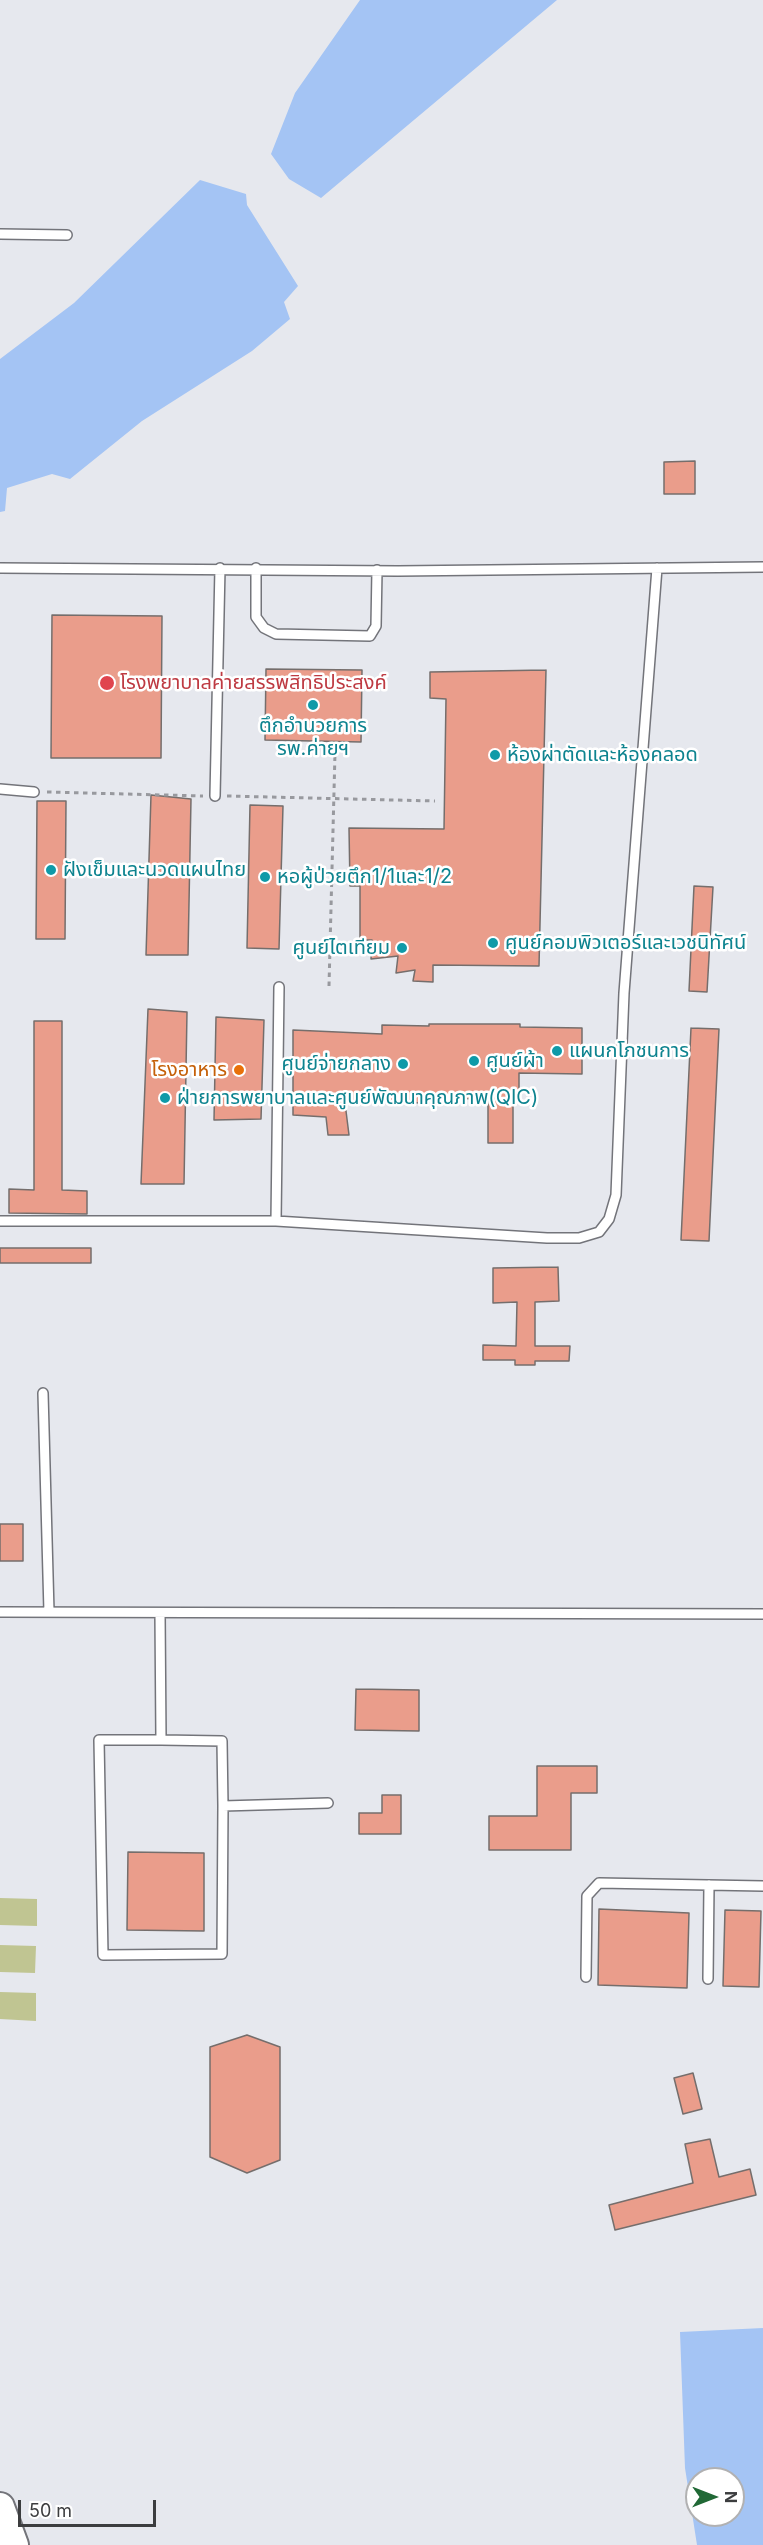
<!DOCTYPE html>
<meta charset="utf-8">
<style>
body{margin:0}
#map{position:relative;width:763px;height:2545px;overflow:hidden;background:#e6e8ee;font-family:Inter,sans-serif}
canvas{display:block}
.north{position:absolute;left:685px;top:2467px;width:60px;height:60px;box-sizing:border-box;background:#fff;border:2px solid #b1b1b2;border-radius:50%;rotate:90deg;font-size:16px;font-weight:700;line-height:24px;text-align:center;color:#3c3d3f}
.north::after{content:'';display:block;margin:auto;width:21px;height:27px;background:#216936;clip-path:polygon(50% 0,100% 100%,50% 72%,0 100%)}
.scale{position:absolute;left:18px;top:2500px;width:138px;height:27px;box-sizing:border-box;border:3px solid #3c3d3f;border-top:0;padding-left:8px;font-size:18px;line-height:21px;white-space:nowrap;color:#3c3d3f;-webkit-text-stroke:4px #fff;paint-order:stroke}
</style>
<div id="map">
<canvas width="763" height="2545"></canvas>
<div class="north">N</div>
<div class="scale">50 m</div>
</div>
<script>
const g = document.querySelector('canvas').getContext('2d');
g.lineJoin = 'round';
function paint(path, color) { g.fillStyle = color; g.fill(path, 'evenodd'); }
const poly = rows => new Path2D(rows.map(r => 'M' + r).join(''));
function trace(path, color, width, dash) { g.strokeStyle = color; g.lineWidth = width; g.lineCap = dash ? 'butt' : 'round'; g.setLineDash(dash || []); g.stroke(path); }
function write(font, color, halo, rows, align = 'center') {
  g.font = font + ' Inter,"Noto Sans Thai",sans-serif'; g.lineWidth = 5; g.setLineDash([]); g.textBaseline = 'middle'; g.strokeStyle = halo; g.fillStyle = color; for (const [text, x, y, turn = 0] of rows) {
    g.save(); g.translate(x, y); g.rotate((+turn || 0) * Math.PI / 180); g.textAlign = isNaN(turn) ? turn : align; if (halo) g.strokeText(text, 0, 0); g.fillText(text, 0, 0); g.restore();
  }
}
paint(poly([
 [0,1898,37,1899,37,1926,0,1925],
 [0,1945,36,1946,35,1973,0,1972],
 [0,1992,36,1993,36,2021,0,2019]
]), '#c0c592');
paint(poly([
 [360,0,557,0,321,198,289,179,271,154,295,93],
 [200,180,246,194,247,205,298,286,284,302,290,319,252,351,142,421,70,479,52,474,7,488,5,511,0,512,0,359,74,303],
 [763,2328,763,2545,697,2545,685,2468,680,2332],
 [697,2479,733,2479,733,2515,697,2515]
]), '#a4c4f4');
const building = poly([
 [695,461,695,494,664,494,664,462,695,461],
 [52,615,162,616,161,758,51,758,52,615],
 [266,669,362,670,361,742,265,740,266,669],
 [546,670,539,966,433,965,433,982,413,981,415,970,396,973,398,956,371,959,372,940,360,940,360,886,350,886,349,828,444,829,446,699,430,698,430,672,546,670],
 [151,795,191,799,188,955,146,955,151,795],
 [37,801,66,801,65,939,36,939,37,801],
 [250,805,283,806,279,949,247,948,250,805],
 [694,886,713,887,707,992,689,991,694,886],
 [148,1009,187,1012,184,1184,141,1184,148,1009],
 [216,1017,264,1020,261,1119,214,1120,216,1017],
 [34,1021,62,1021,62,1190,87,1191,87,1214,9,1213,9,1189,34,1190,34,1021],
 [429,1024,520,1024,520,1027,582,1028,582,1074,519,1073,519,1100,513,1100,513,1143,488,1143,488,1099,423,1098,423,1103,381,1102,381,1100,345,1103,349,1135,328,1135,326,1117,293,1115,293,1030,382,1034,382,1025,429,1026,429,1024],
 [691,1028,719,1029,709,1241,681,1240,691,1028],
 [0,1248,91,1248,91,1263,0,1263,0,1248],
 [558,1267,559,1301,535,1302,535,1346,570,1346,569,1361,535,1361,535,1365,515,1365,515,1360,483,1360,483,1345,516,1346,517,1302,493,1303,493,1268,558,1267],
 [0,1524,23,1524,23,1561,0,1561,0,1524],
 [356,1689,419,1690,419,1731,355,1730,356,1689],
 [537,1766,597,1766,597,1793,571,1793,571,1850,489,1850,489,1816,537,1816,537,1766],
 [382,1795,401,1795,401,1834,359,1834,359,1813,382,1813,382,1795],
 [128,1852,204,1853,204,1931,127,1930,128,1852],
 [599,1909,689,1913,687,1988,598,1985,599,1909],
 [725,1910,761,1911,759,1987,723,1986,725,1910],
 [247,2035,280,2047,280,2160,247,2173,210,2157,210,2047,247,2035],
 [693,2073,702,2109,683,2114,674,2078,693,2073],
 [710,2139,719,2177,750,2169,756,2195,615,2230,609,2205,693,2183,685,2144,710,2139]
]);
paint(building, '#ea9d8b');
trace(building, '#756e6c', 1.5);
const lane = poly([
 [0,234,67,235],
 [0,568,398,571,763,567],
 [256,568,256,617,264,628,276,634,370,636,376,626,377,570],
 [0,789,34,792],
 [215,796,220,568],
 [0,1221,276,1221,547,1238,579,1238,599,1232,609,1219,616,1195,624,993,657,568],
 [276,1221,279,987],
 [43,1393,49,1612],
 [0,1612,763,1614],
 [160,1613,161,1740,99,1740,103,1955,222,1954,223,1806,328,1803],
 [161,1740,222,1741,223,1806],
 [586,1977,587,1896,599,1883,763,1886],
 [708,1979,709,1885]
]);
const primary = poly([
 [0,2507,14,2545]
]);
trace(lane, '#73747a', 12);
trace(primary, '#73747a', 32);
trace(poly([
 [47,792,203,796],
 [227,796,435,801],
 [329,986,335,753]
]), '#98999e', 3, [4.5, 4.5]);
trace(lane, '#fff', 9);
trace(primary, '#fff', 28);
for (const [x, y, r, color] of [
 [107,683,8,"#e0444e"],
 [313,705,6,"#0f9aa8"],
 [495,755,6,"#0f9aa8"],
 [51,870,6,"#0f9aa8"],
 [265,877,6,"#0f9aa8"],
 [493,943,6,"#0f9aa8"],
 [402,948,6,"#0f9aa8"],
 [557,1051,6,"#0f9aa8"],
 [474,1061,6,"#0f9aa8"],
 [403,1064,6,"#0f9aa8"],
 [239,1070,6,"#e8710a"],
 [165,1098,6,"#0f9aa8"]
]) { const dot = new Path2D(); dot.arc(x, y, r, 0, 2 * Math.PI); g.fillStyle = color; g.fill(dot); trace(dot, '#fff', 2); }
write('20px', '#be3a42', '#fff', [
 ["โรงพยาบาลค่ายสรรพสิทธิประสงค์",120,683]
], 'left');
write('20px', '#0d838f', '#fff', [
 ["ตึกอำนวยการ",313,726,"center"],
 ["รพ.ค่ายฯ",313,749,"center"],
 ["ห้องผ่าตัดและห้องคลอด",507,755],
 ["ฝังเข็มและนวดแผนไทย",63,870],
 ["หอผู้ป่วยตึก1/1และ1/2",277,877],
 ["ศูนย์คอมพิวเตอร์และเวชนิทัศน์",505,943],
 ["ศูนย์ไตเทียม",390,948,"right"],
 ["แผนกโภชนการ",569,1051],
 ["ศูนย์ผ้า",486,1061],
 ["ศูนย์จ่ายกลาง",391,1064,"right"],
 ["ฝ่ายการพยาบาลและศูนย์พัฒนาคุณภาพ(QIC)",177,1098]
], 'left');
write('20px', '#c56008', '#fff', [
 ["โรงอาหาร",227,1070]
], 'right');
</script>
